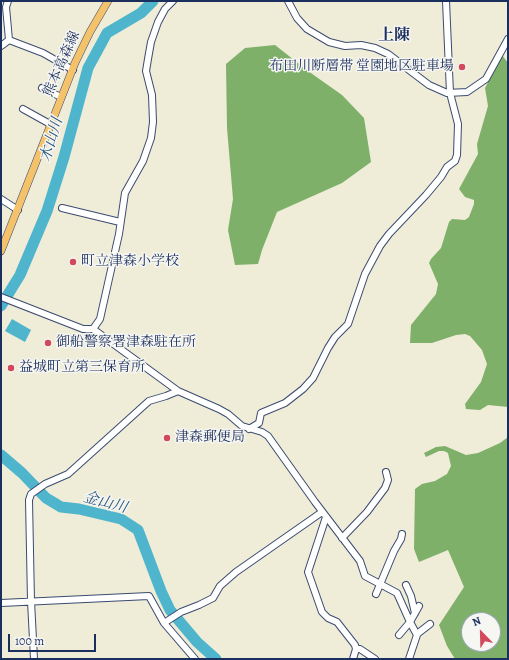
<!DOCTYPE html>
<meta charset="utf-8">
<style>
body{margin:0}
#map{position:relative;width:509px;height:660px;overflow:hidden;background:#efecd8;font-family:Alegreya,serif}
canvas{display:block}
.frame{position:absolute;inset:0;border:2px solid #1b2f5e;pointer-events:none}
.north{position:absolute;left:461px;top:612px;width:40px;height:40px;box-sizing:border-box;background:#f6f6f2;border:1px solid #9ea6b7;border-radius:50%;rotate:337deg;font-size:11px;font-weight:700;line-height:16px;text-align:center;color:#1b2f5e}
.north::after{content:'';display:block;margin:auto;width:14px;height:18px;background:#d1495b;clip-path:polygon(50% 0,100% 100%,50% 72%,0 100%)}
.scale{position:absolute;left:8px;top:634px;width:88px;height:18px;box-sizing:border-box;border:2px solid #1b2f5e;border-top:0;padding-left:5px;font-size:12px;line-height:14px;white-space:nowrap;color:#1b2f5e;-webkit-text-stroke:3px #f6f6f2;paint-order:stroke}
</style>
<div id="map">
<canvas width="509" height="660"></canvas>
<div class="frame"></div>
<div class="north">N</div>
<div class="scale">100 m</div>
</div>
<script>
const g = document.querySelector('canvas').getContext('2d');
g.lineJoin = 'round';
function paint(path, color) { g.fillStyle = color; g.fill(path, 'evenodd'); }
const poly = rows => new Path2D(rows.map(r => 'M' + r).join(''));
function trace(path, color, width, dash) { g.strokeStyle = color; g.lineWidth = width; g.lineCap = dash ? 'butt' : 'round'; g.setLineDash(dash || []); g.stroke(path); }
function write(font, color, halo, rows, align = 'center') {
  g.font = font + ' Alegreya,"Noto Serif JP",serif'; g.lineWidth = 3; g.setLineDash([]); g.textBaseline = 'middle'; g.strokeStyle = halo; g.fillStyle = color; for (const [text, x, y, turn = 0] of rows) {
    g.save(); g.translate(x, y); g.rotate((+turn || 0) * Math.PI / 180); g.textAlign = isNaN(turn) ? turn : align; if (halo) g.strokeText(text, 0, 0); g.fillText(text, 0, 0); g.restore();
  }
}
paint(poly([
 [275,45,308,71,342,95,364,118,371,162,342,183,277,212,262,250,258,264,235,265,228,230,233,199,227,128,226,64,245,48],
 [502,55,508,63,508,407,488,405,480,410,466,409,465,404,481,382,487,364,482,350,470,336,465,334,456,335,432,343,410,343,411,325,436,294,438,284,429,263,431,259,441,248,449,222,452,219,465,220,469,217,474,204,474,200,465,197,459,189,478,154,477,144,488,106,485,88],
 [508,437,508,659,455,659,447,646,439,625,464,587,448,550,419,562,414,549,415,489,422,484,435,481,447,474,451,466,448,453,444,451,439,451,426,457,424,453,436,447,445,446,466,455,478,453,500,443],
 [469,620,493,620,493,644,469,644]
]), '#7eb06a');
paint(poly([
 [12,319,31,330,25,342,5,331]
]), '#4eb5cc');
trace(poly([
 [1,306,20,275,47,211,64,157,88,68,107,33,141,13,153,1],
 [1,455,22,473,46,498,61,507,79,509,121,519,138,530,161,591,170,610,197,642,216,659]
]), '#4eb5cc', 11);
const minor = poly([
 [288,1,297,18,307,29,329,42,345,46,361,45,375,48,388,54,429,85,447,93,467,92,486,79,508,39],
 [9,40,43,53,73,70],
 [1,46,9,40,6,7,8,1],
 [42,88,61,97],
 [23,109,50,124],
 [1,199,18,210],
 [62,208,120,222],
 [1,297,83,329,93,329,178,391,219,409,228,414,242,426,262,432,268,436,315,502,360,561,365,576,397,593,410,622,417,635,409,659],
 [93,329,100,319,119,234,125,193,143,161,151,138,153,122,152,95,146,71,148,59,151,42,158,22,165,9,173,1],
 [249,429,259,423,261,413,285,403,303,389,313,378,328,348,335,337,348,324,365,274,380,246,389,234,426,195,441,177,447,167,455,161,457,155,458,124,450,93,446,1],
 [326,517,308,572,322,612,328,618,337,622,355,645,356,649,353,659],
 [342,538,367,512,385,488,388,480,386,472],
 [406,585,411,596,415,613],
 [376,594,394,551,401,539,402,534],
 [1,603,149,596,164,623,195,659],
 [164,623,181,612,199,605,213,598,220,586,236,572,322,512],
 [417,634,430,624],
 [399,635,410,622,419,606],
 [356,649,360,649,375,659],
 [34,659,31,601,29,500,31,494,45,484,68,474,149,401,166,396,178,391]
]);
const major = poly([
 [1,251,75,63,90,32,108,1]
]);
trace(minor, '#3b4b70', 8);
trace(major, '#3b4b70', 8);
trace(minor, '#fff', 6);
trace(major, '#f4c26a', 7);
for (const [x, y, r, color] of [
 [462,67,4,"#d1495b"],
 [73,262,4,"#d1495b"],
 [48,343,4,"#d1495b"],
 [11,368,4,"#d1495b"],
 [167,438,4,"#d1495b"]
]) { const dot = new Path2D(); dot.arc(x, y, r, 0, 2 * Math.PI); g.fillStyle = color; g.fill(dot); trace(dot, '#f6f6f2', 1.5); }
write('14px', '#1b2f5e', '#f6f6f2', [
 ["熊本高森線",62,64,-66]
]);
write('14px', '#1b2f5e', '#f6f6f2', [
 ["布田川断層帯 堂園地区駐車場",454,67,"right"],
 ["町立津森小学校",81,262],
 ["御船警察署津森駐在所",56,343],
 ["益城町立第三保育所",19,368],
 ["津森郵便局",175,438]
], 'left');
write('italic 15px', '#2a577f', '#f6f6f2', [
 ["木山川",52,140,-74],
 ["金山川",105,503,15]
]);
write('bold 16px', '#1b2f5e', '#f6f6f2', [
 ["上陳",394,36]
]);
</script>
